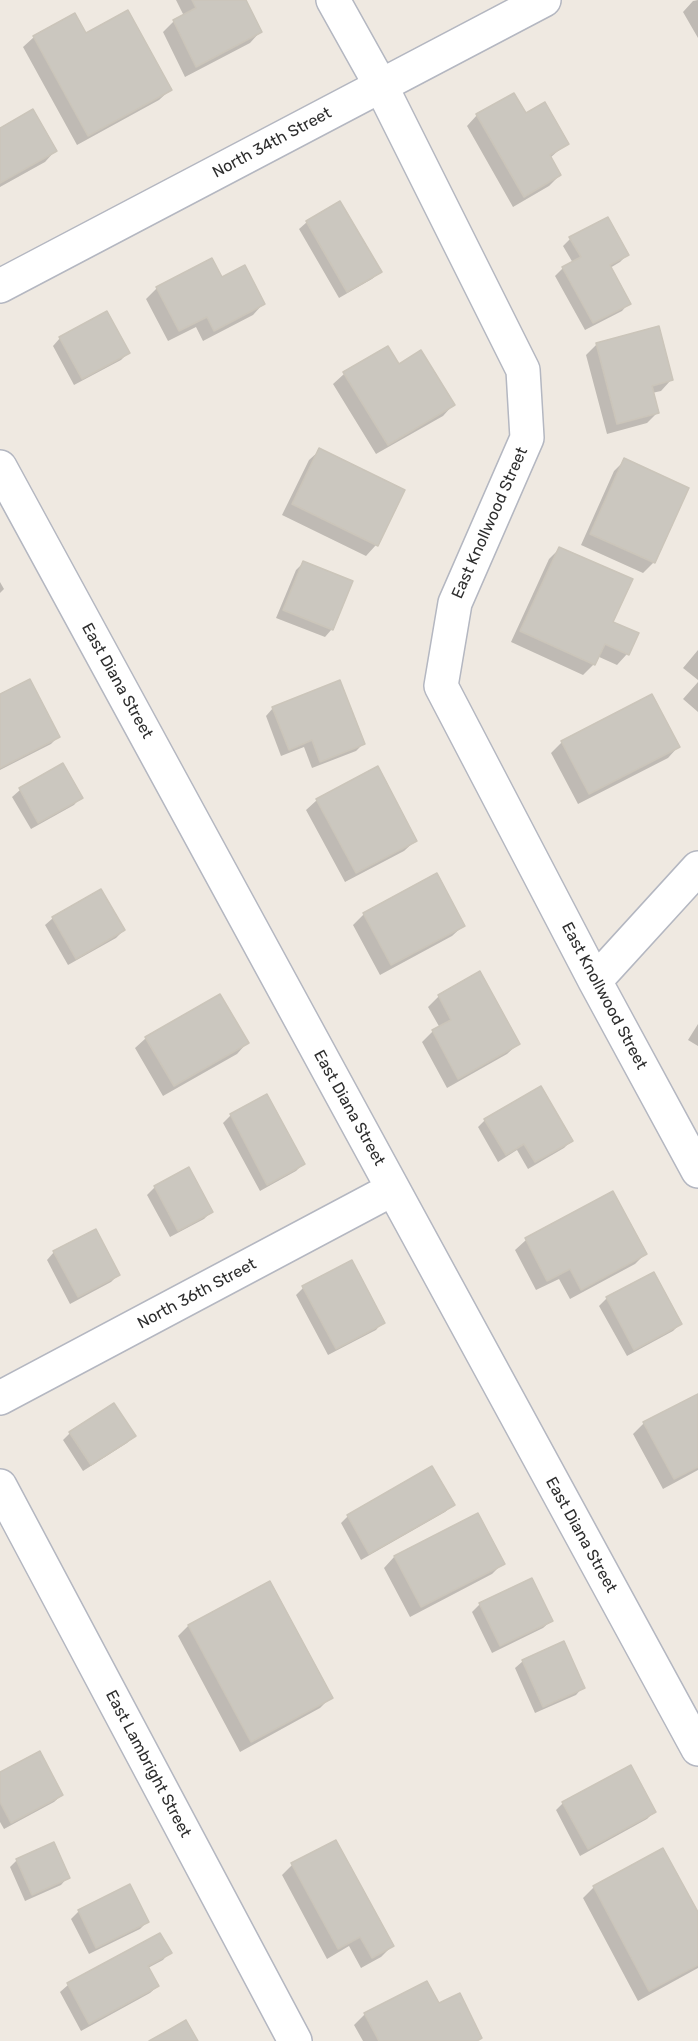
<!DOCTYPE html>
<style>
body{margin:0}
canvas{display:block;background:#efe9e1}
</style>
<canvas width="698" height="2041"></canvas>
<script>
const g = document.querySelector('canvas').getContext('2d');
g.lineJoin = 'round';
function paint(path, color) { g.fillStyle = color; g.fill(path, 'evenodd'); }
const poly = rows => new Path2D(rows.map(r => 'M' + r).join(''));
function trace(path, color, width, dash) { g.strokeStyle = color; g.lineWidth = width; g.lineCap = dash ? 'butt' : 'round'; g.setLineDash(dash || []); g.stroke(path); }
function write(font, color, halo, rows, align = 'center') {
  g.font = font + ' Rubik,sans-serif'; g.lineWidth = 6; g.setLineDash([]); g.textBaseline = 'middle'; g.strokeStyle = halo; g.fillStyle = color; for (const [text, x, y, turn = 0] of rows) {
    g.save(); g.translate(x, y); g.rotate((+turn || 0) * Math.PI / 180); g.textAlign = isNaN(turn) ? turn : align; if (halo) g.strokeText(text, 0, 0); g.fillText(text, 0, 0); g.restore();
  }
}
paint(poly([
 [176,0,244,0,260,32,250,43,185,77,163,32,174,21,184,16],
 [698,0,698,38,683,12,693,1],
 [86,35,170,90,159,100,77,145,23,47,34,37],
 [477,115,525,115,567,143,550,158,560,175,549,186,513,207,467,126],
 [0,129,55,151,45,162,0,187],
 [307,222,380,272,372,279,339,298,299,229],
 [570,239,627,255,620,262,610,268,629,303,622,311,585,330,555,276,563,268,573,263,563,246],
 [221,279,263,304,253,315,203,341,196,327,168,341,146,299,157,288],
 [60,338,128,353,121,360,74,385,53,346],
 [597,344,671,380,661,391,652,393,657,413,647,423,607,434,586,355],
 [387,348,398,366,453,405,443,416,376,454,333,384,344,374],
 [320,450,403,491,376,545,366,556,282,515,309,460],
 [625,460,687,488,654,562,643,573,581,545,614,471],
 [559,549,611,623,627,654,617,665,597,656,594,664,583,675,511,642,549,559],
 [303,563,332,629,325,637,276,618,296,570],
 [0,582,4,589,0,593],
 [698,650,698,680,683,668],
 [698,682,698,712,683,699],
 [0,695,59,736,51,744,0,770],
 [273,708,363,744,356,751,312,768,304,747,281,756,266,716],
 [562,742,678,747,668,758,578,804,551,753],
 [63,765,81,797,74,805,31,829,12,797,20,790],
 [317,800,415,841,404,851,345,882,306,810],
 [364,914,463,926,452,936,380,975,353,925],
 [53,918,124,930,116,938,68,965,45,925],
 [479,973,518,1044,507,1054,447,1088,422,1042,433,1031,440,1028,428,1007,439,996],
 [698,1024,698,1046,688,1040],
 [146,1038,247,1043,237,1054,163,1096,135,1048],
 [231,1115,303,1164,296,1171,260,1191,223,1123],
 [485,1120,571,1141,564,1148,528,1169,517,1150,498,1162,478,1127],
 [155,1187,211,1212,204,1219,170,1237,147,1195],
 [613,1193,645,1254,635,1264,570,1299,559,1279,536,1290,515,1250,526,1240],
 [54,1252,118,1275,111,1282,70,1304,47,1260],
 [653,1274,680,1324,673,1331,627,1356,599,1306,607,1298],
 [303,1288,383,1322,376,1330,328,1355,296,1295],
 [698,1395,698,1470,663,1489,633,1434,644,1423],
 [70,1433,134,1436,127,1443,83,1471,63,1440],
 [453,1505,445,1512,361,1560,341,1523,348,1516],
 [477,1515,503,1563,492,1574,410,1617,384,1568,394,1557],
 [531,1580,551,1621,543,1628,492,1653,472,1612,480,1604],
 [188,1626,331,1697,320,1708,240,1752,178,1636],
 [523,1661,583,1687,576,1695,535,1713,515,1668],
 [0,1773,62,1795,54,1802,4,1829,0,1822],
 [563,1803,654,1812,647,1819,580,1856,556,1810],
 [17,1860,68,1877,61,1885,25,1901,10,1867],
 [292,1865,392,1946,381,1957,361,1968,349,1946,327,1959,282,1875],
 [594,1887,698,1915,698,1968,638,2001,583,1898],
 [79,1911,147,1922,140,1929,89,1954,71,1919],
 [160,1935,170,1952,163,1960,148,1968,158,1986,150,1993,81,2031,60,1992,68,1985],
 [438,2005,481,2038,477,2041,363,2041,354,2025,365,2014]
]), '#0003');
const building = poly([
 [192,0,246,0,262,32,196,67,173,20,196,8,192,0],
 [128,10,172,90,88,136,33,36,75,13,86,33,128,10],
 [514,93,526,113,545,102,569,144,550,155,561,175,524,197,476,114,514,93],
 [33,109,57,151,0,183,0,128,33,109],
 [340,201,382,272,347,292,306,221,340,201],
 [608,217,629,255,610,265,631,304,593,323,562,267,581,257,569,237,608,217],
 [212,258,222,277,245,265,265,304,214,331,207,317,179,331,156,287,212,258],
 [107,311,130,353,82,379,59,337,107,311],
 [659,326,673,380,652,386,659,413,617,424,596,343,659,326],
 [388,346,399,364,421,350,455,405,388,445,343,372,388,346],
 [319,448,405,490,378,546,292,504,319,448],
 [624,458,689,488,655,563,590,534,624,458],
 [559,547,633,579,613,622,639,633,629,655,605,644,595,665,520,631,559,547],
 [303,561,353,581,333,630,283,610,303,561],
 [30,679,60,737,0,768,0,694,30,679],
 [340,680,365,744,320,762,312,740,289,750,272,707,340,680],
 [652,694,680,747,589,794,561,741,652,694],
 [63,763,83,798,38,823,19,788,63,763],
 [378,766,417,841,356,873,316,799,378,766],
 [437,873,465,926,391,965,363,913,437,873],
 [101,889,125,930,76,959,52,917,101,889],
 [480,971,520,1044,458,1079,432,1030,451,1020,438,995,480,971],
 [220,994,249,1043,174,1086,145,1037,220,994],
 [541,1086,573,1141,535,1162,524,1144,506,1155,484,1119,541,1086],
 [267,1094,305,1164,267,1185,230,1114,267,1094],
 [189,1167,213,1212,178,1231,154,1186,189,1167],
 [613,1191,647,1254,581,1290,570,1269,547,1281,525,1238,613,1191],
 [96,1229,120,1275,78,1297,53,1251,96,1229],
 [352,1260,385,1323,336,1349,302,1286,352,1260],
 [654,1272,682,1324,634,1350,606,1297,654,1272],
 [698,1394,698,1467,674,1479,643,1422,698,1394],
 [114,1403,136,1436,91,1465,69,1432,114,1403],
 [432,1466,455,1505,369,1554,347,1515,432,1466],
 [478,1513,505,1564,421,1607,394,1556,478,1513],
 [532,1578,553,1621,500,1646,479,1603,532,1578],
 [270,1581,333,1698,251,1742,188,1625,270,1581],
 [564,1641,585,1688,543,1707,522,1660,564,1641],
 [40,1751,63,1795,11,1823,0,1802,0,1772,40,1751],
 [631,1765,656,1812,588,1849,562,1802,631,1765],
 [336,1840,394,1946,372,1958,360,1937,338,1949,291,1863,336,1840],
 [54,1842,70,1878,32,1895,16,1859,54,1842],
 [663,1848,698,1912,698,1965,649,1991,593,1886,663,1848],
 [130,1884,149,1922,96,1948,78,1910,130,1884],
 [160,1933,172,1953,148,1966,159,1986,89,2024,67,1983,160,1933],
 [427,1981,439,2003,460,1993,482,2038,477,2041,379,2041,364,2013,427,1981],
 [186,2020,198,2041,149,2041,167,2031,186,2020]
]);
paint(building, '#cbc7bf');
trace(building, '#cbc5ba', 1.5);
const street = poly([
 [333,0,381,86,523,370,527,438,455,603,441,686,595,981,698,1171],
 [0,467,698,1749],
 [595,981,698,868],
 [0,1398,393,1189],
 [0,1486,295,2041]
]);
const secondary = poly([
 [0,286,544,0]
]);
trace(street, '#b4b7c1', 36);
trace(secondary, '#b4b7c1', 36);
trace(street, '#fff', 33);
trace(secondary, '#fff', 33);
write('16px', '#2e2e2e', '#fff', [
 ["North 34th Street",272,143,-28],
 ["East Knollwood Street",490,523,-66],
 ["East Diana Street",117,681,61],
 ["East Knollwood Street",604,996,62],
 ["East Diana Street",349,1108,61],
 ["North 36th Street",197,1294,-28],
 ["East Diana Street",581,1535,61],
 ["East Lambright Street",148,1764,62]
]);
</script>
